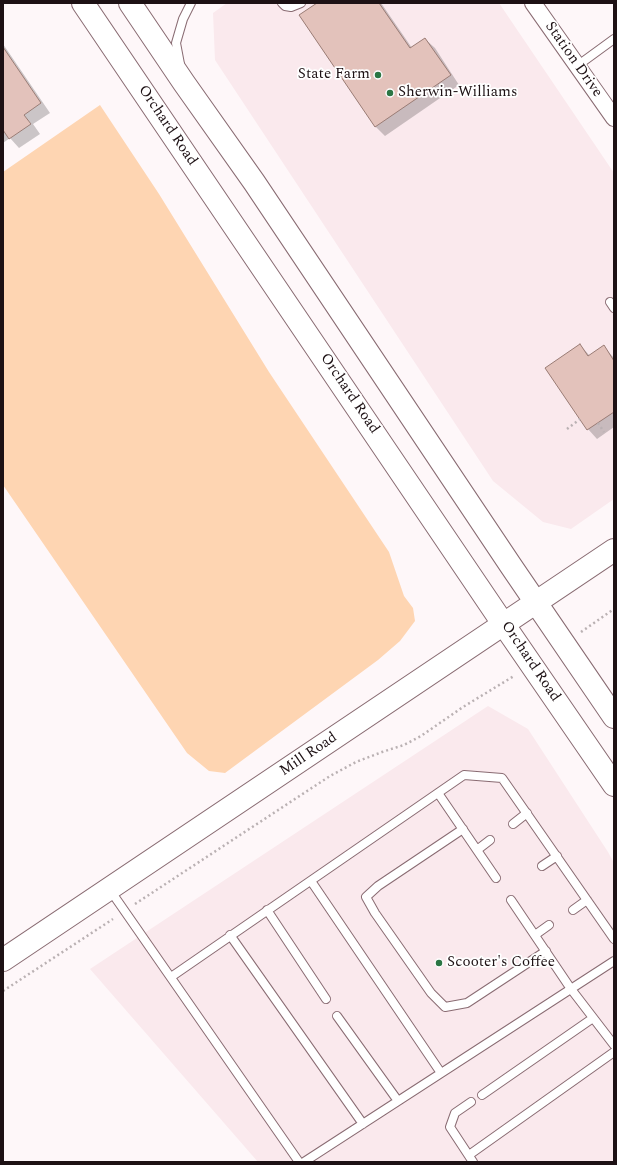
<!DOCTYPE html>
<style>
body{margin:0}
#map{position:relative;width:617px;height:1165px;overflow:hidden;background:#fef7f9;font-family:Spectral,serif}
canvas{display:block}
.frame{position:absolute;inset:0;border:4px solid #1d1114;pointer-events:none}
</style>
<div id="map">
<canvas width="617" height="1165"></canvas>
<div class="frame"></div>
</div>
<script>
const g = document.querySelector('canvas').getContext('2d');
g.lineJoin = 'round';
function paint(path, color) { g.fillStyle = color; g.fill(path, 'evenodd'); }
const poly = rows => new Path2D(rows.map(r => 'M' + r).join(''));
function trace(path, color, width, dash) { g.strokeStyle = color; g.lineWidth = width; g.lineCap = dash ? 'butt' : 'round'; g.setLineDash(dash || []); g.stroke(path); }
function write(font, color, halo, rows, align = 'center') {
  g.font = font + ' Spectral,serif'; g.lineWidth = 3.5; g.setLineDash([]); g.textBaseline = 'middle'; g.strokeStyle = halo; g.fillStyle = color; for (const [text, x, y, turn = 0] of rows) {
    g.save(); g.translate(x, y); g.rotate((+turn || 0) * Math.PI / 180); g.textAlign = isNaN(turn) ? turn : align; if (halo) g.strokeText(text, 0, 0); g.fillText(text, 0, 0); g.restore();
  }
}
paint(poly([
 [227,3,499,3,614,173,614,499,571,529,543,522,493,481,215,60,213,13],
 [488,706,528,729,608,852,614,863,614,1162,258,1162,90,969]
]), '#fae9ed');
paint(poly([
 [100,105,159,194,269,372,389,552,404,596,413,608,415,621,400,641,378,660,225,773,209,771,187,753,3,485,3,172]
]), '#fed5b2');
paint(poly([
 [318,3,381,3,412,48,425,39,435,48,459,85,385,136,375,126],
 [3,44,50,113,33,124,40,134,19,148,10,138,3,143],
 [580,345,590,356,604,347,614,358,614,427,597,439,588,429,547,368]
]), '#0003');
const building = poly([
 [317,3,379,3,410,48,425,38,451,75,375,127,299,15,317,3],
 [3,47,41,103,24,115,31,124,9,139,3,130,3,47],
 [580,344,588,356,604,345,614,361,614,412,587,430,545,368,580,344]
]);
paint(building, '#e3c2bb');
trace(building, '#9a7c75', 1);
const lane = poly([
 [282,3,285,6,291,7,301,3],
 [180,64,176,43,183,19,191,3],
 [577,66,614,39],
 [610,302,614,308],
 [438,793,496,878],
 [513,824,527,813],
 [463,829,378,886,366,897,375,913,431,993,445,1007,467,1003,546,951],
 [477,850,490,840],
 [542,866,557,856],
 [311,881,441,1073],
 [110,890,299,1162],
 [511,900,571,989,614,1045],
 [267,910,326,999],
 [573,910,587,900],
 [230,935,363,1124],
 [535,935,549,925],
 [171,977,464,775,502,778,614,939],
 [337,1016,398,1101],
 [482,1095,593,1018],
 [471,1102,455,1113,450,1127,473,1162],
 [469,1155,614,1052],
 [304,1162,614,961]
]);
const street = poly([
 [533,3,614,118]
]);
const secondary = poly([
 [3,960,614,550]
]);
const primary = poly([
 [83,3,504,625,614,785],
 [130,3,184,83,254,182,511,566,614,717]
]);
trace(lane, '#896b72', 10);
trace(street, '#896b72', 18);
trace(secondary, '#896b72', 24);
trace(primary, '#896b72', 24);
trace(poly([
 [598,423,604,432],
 [567,429,580,419],
 [581,632,614,609],
 [135,904,330,776,356,762,382,752,404,745,421,736,463,707,514,676],
 [3,991,113,919]
]), '#bab1b3', 2.5, [2, 3]);
trace(lane, '#fff', 8);
trace(street, '#fff', 16);
trace(secondary, '#fff', 22);
trace(primary, '#fff', 22);
for (const [x, y, r, color] of [
 [378,75,4,"#2b7644"],
 [390,93,4,"#2b7644"],
 [439,963,4,"#2b7644"]
]) { const dot = new Path2D(); dot.arc(x, y, r, 0, 2 * Math.PI); g.fillStyle = color; g.fill(dot); trace(dot, '#fff', 1.5); }
write('15px', '#1d1114', '#fff', [
 ["Station Drive",573,60,55],
 ["Orchard Road",167,126,56],
 ["Orchard Road",349,394,56],
 ["Orchard Road",530,662,56],
 ["Mill Road",309,755,-34]
]);
write('15px', '#1d1114', '#fff', [
 ["State Farm",370,75,"right"],
 ["Sherwin-Williams",398,93],
 ["Scooter's Coffee",447,963]
], 'left');
</script>
